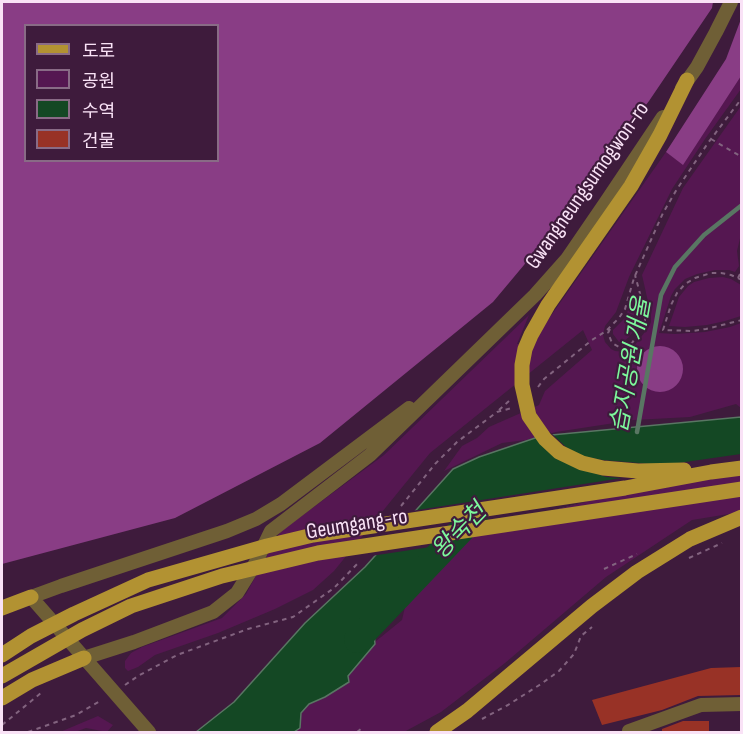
<!DOCTYPE html>
<meta charset="utf-8">
<style>
body{margin:0}
#map{position:relative;width:743px;height:734px;overflow:hidden;background:#3e1b3c;font-family:"Sofia Sans Condensed","Noto Sans KR",sans-serif}
canvas{display:block}
.frame{position:absolute;inset:0;border:3px solid #f9e2f6;pointer-events:none}
.legend{position:absolute;left:24px;top:24px;width:195px;height:138px;box-sizing:border-box;background:#3e1b3c;border:2px solid #896b86;margin:0;padding:8px 10px;list-style:none;font-size:18px;color:#f9e2f6}
.legend li{display:flex;align-items:center;gap:12px;height:30px}
.legend b{width:30px;border:2px solid #896b86}
</style>
<div id="map">
<canvas width="743" height="734"></canvas>
<div class="frame"></div>
<ul class="legend">
<li><b style="height:8px;background:#b29232"></b>도로</li>
<li><b style="height:16px;background:#551751"></b>공원</li>
<li><b style="height:16px;background:#144824"></b>수역</li>
<li><b style="height:16px;background:#983226"></b>건물</li>
</ul>
</div>
<script>
const g = document.querySelector('canvas').getContext('2d');
g.lineJoin = 'round';
function paint(path, color) { g.fillStyle = color; g.fill(path, 'evenodd'); }
const poly = rows => new Path2D(rows.map(r => 'M' + r).join(''));
function trace(path, color, width, dash) { g.strokeStyle = color; g.lineWidth = width; g.lineCap = dash ? 'butt' : 'round'; g.setLineDash(dash || []); g.stroke(path); }
function write(font, color, halo, rows, align = 'center') {
  g.font = font + ' "Sofia Sans Condensed","Noto Sans KR",sans-serif'; g.lineWidth = 4.5; g.setLineDash([]); g.textBaseline = 'middle'; g.strokeStyle = halo; g.fillStyle = color; for (const [text, x, y, turn = 0] of rows) {
    g.save(); g.translate(x, y); g.rotate((+turn || 0) * Math.PI / 180); g.textAlign = isNaN(turn) ? turn : align; if (halo) g.strokeText(text, 0, 0); g.fillText(text, 0, 0); g.restore();
  }
}
paint(poly([
 [741,62,741,89,705,139,672,189,629,277,616,312,605,326,603,335,605,342,611,349,615,351,626,352,634,346,648,328,651,322,651,315,642,275,683,188,719,137,741,106,742,230,737,251,739,266,735,272,729,270,715,270,697,274,685,279,675,289,671,296,659,333,675,334,705,332,730,327,741,323,741,408,736,404,690,417,634,420,556,432,526,440,502,443,444,471,462,446,477,438,489,427,539,405,545,391,592,350,583,330,430,453,334,571,313,590,275,609,218,633,155,655,138,667,128,671,125,668,125,661,131,653,142,647,222,618,246,594,280,532,384,455,529,315,517,344,535,344,536,337,666,152,680,162],
 [723,277,731,279,741,285,741,316,725,321,707,325,685,327,669,326,679,297,688,286,694,282,709,278],
 [635,292,641,316,640,322,629,337,623,342,619,342,613,334,613,330,625,318],
 [741,440,741,512,692,520,606,577,505,663,441,712,404,732,264,732,402,620,414,568,463,497],
 [98,716,113,725,107,732,86,728,75,732,60,732]
]), '#551751');
paint(poly([
 [2,2,713,2,712,8,649,101,560,216,524,265,493,302,320,443,175,518,2,564],
 [26,26,218,26,218,160,26,160],
 [741,19,741,76,683,165,666,152,726,59],
 '637 369a23 23 0 1 1 46 0a23 23 0 1 1-46 0Z'
]), '#893d85');
const water = poly([
 [741,417,741,459,454,536,393,595,377,612,388,619,374,634,375,644,348,676,349,682,325,697,309,704,301,713,300,728,294,732,196,732,234,702,305,623,365,567,453,469,479,457,541,436,741,417]
]);
paint(water, '#144824');
trace(water, '#597663', 1.5);
paint(poly([
 [550,432,566,447,581,456,603,460,664,465,741,454,742,462,515,520,455,539,450,544,371,556,411,511,622,478,606,477,575,466,540,433]
]), '#3e1b3c');
trace(poly([
 [637,432,661,295,675,267,704,235,742,205]
]), '#597663', 4.5);
trace(poly([
 [357,640,475,516]
]), '#144824', 26);
paint(poly([
 [741,667,741,695,698,696,662,710,602,725,592,700,711,668],
 [683,721,709,721,709,732,662,732,662,729]
]), '#983226');
trace(poly([
 [711,139,742,157],
 [742,255,742,257],
 [738,278,742,270],
 [742,280,731,275,721,273,711,273,695,278,685,284,677,293,671,305,663,330,692,331,706,329,742,320],
 [610,329,608,333,612,343,621,348,632,343,645,324,645,312,635,275],
 [538,387,544,379,592,340,606,331,619,318,625,309,634,278,663,213,677,189,708,143,742,98],
 [499,410,510,400],
 [401,506,435,464,457,442,497,412,512,408],
 [689,558,722,543],
 [604,569,637,554],
 [125,685,138,676,177,655,248,629,293,617,334,588,360,561],
 [482,719,508,705,541,684,559,671,574,654,581,636,592,627],
 [2,725,41,693],
 [28,732,76,715,102,700],
 [357,732,362,728]
]), '#82637f', 2, [4.5, 4.5]);
trace(poly([
 [682,88,697,67,716,32,731,2],
 [84,658,134,642,213,612,237,593,255,564,271,531,370,455,535,295,567,259,606,202,663,117],
 [149,732,31,597,61,586,227,531,256,519,281,504,409,408],
 [629,732,629,731,701,705,742,704]
]), '#6f5f36', 14);
trace(poly([
 [684,470,638,471,603,468,582,463,559,452,545,439,529,416,522,385,522,365,525,349,531,335,548,305,631,186,660,135,687,80],
 [2,608,31,597],
 [2,655,31,636,74,614,148,580,267,546,313,535,625,488,711,472,742,468],
 [2,676,82,630,131,606,222,576,318,553,742,489],
 [2,698,32,680,84,658],
 [437,732,467,711,592,606,637,572,690,539,742,517]
]), '#b29232', 15);
write('22px', '#f9e2f6', '#3e1b3c', [
 ["Gwangneungsumogwon-ro",588,186,-55],
 ["Geumgang-ro",357,525,-9]
]);
write('italic 24px', '#7df89c', '#3e1b3c', [
 ["습지공원 개울",632,365,-80],
 ["왕숙천",460,532,-46]
]);
</script>
